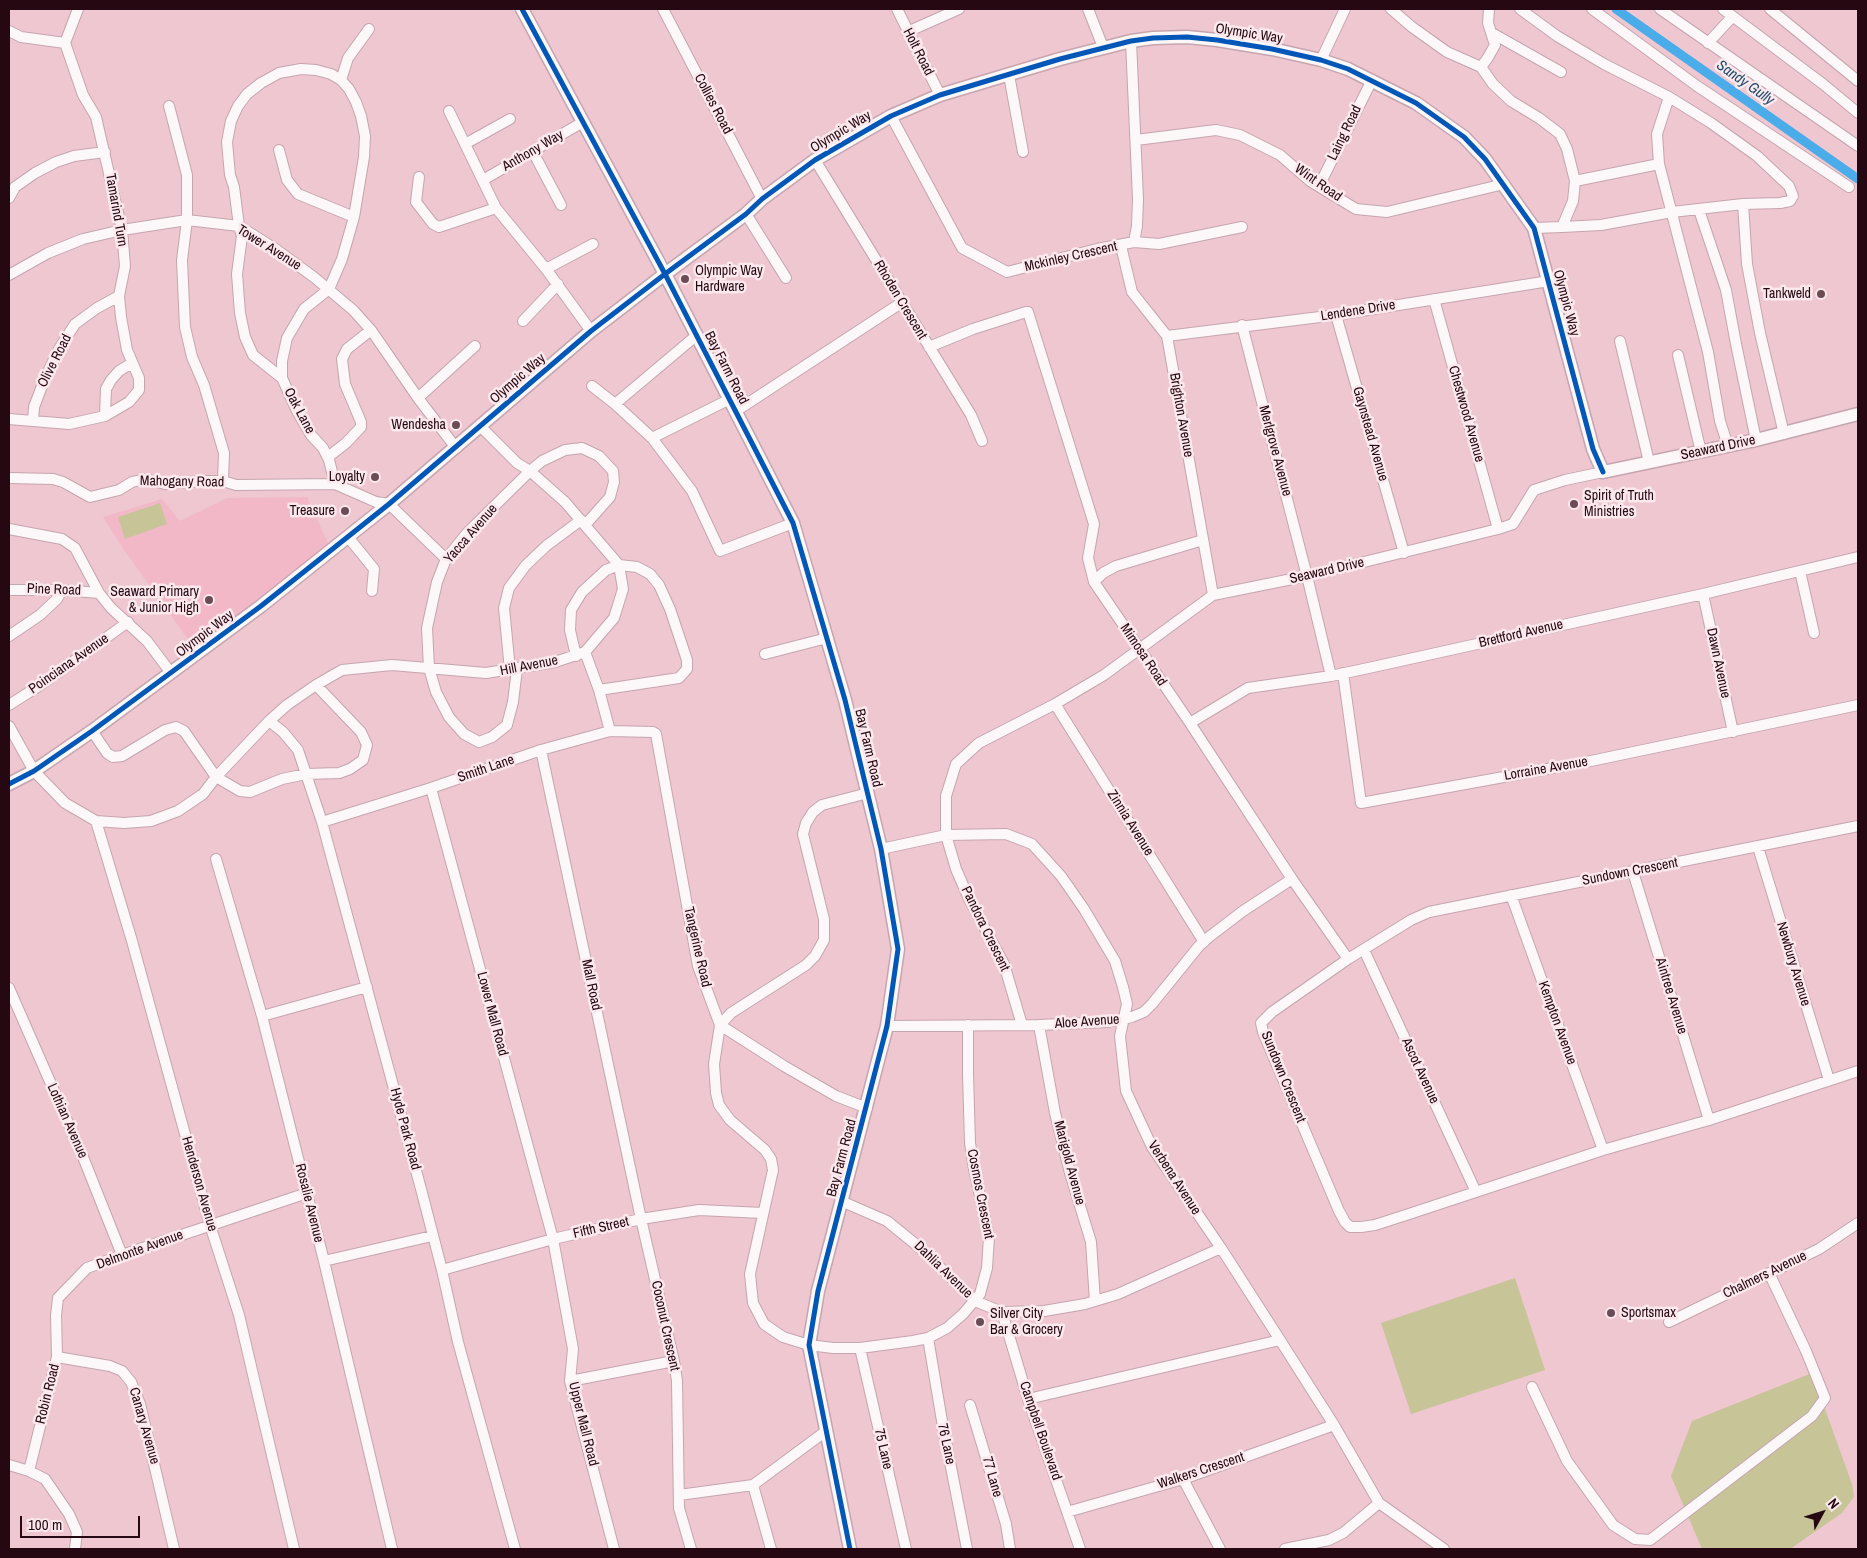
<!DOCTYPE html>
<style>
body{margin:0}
#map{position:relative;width:1867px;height:1558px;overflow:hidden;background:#eec7d1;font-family:"Archivo Narrow",sans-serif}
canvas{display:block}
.frame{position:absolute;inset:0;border:10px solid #250812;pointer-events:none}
.north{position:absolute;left:1797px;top:1488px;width:50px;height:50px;-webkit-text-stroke:4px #fce9ed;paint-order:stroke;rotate:51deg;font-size:14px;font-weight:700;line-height:20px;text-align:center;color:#250812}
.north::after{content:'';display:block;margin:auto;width:18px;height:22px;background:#250812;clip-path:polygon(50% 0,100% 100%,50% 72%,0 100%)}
.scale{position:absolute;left:20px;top:1516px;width:120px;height:22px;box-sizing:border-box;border:2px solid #250812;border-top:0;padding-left:6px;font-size:15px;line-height:18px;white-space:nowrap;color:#250812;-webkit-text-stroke:4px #fce9ed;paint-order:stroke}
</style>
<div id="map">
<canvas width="1867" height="1558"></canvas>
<div class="frame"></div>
<div class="north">N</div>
<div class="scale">100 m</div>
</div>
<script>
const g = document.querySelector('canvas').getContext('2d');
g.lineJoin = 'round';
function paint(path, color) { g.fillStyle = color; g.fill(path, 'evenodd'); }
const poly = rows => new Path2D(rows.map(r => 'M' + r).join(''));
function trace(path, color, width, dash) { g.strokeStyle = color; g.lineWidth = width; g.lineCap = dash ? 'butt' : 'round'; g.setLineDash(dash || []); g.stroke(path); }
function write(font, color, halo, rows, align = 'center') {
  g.font = font + ' "Archivo Narrow",sans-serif'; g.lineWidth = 5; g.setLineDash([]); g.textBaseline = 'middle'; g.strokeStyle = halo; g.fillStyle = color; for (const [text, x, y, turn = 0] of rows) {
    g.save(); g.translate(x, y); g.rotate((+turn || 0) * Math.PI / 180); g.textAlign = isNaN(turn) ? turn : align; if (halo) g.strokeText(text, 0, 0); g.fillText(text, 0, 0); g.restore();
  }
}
paint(poly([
 [307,497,329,545,195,649,124,550,103,517,162,499,180,521,227,498]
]), '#f2b8c7');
paint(poly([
 [160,503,167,524,125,539,118,517],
 [1515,1278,1545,1370,1411,1414,1381,1323],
 [1812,1373,1852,1484,1854,1497,1842,1513,1790,1549,1702,1549,1671,1476,1692,1421]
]), '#c7c498');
trace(poly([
 [1616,9,1858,179]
]), '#4aace8', 9);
const minor = poly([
 [663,9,762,199],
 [897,9,940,95],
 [1088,9,1103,47],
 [1391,9,1412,27,1447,52,1481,67,1493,84,1511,101,1539,118,1560,134,1567,149,1575,181,1573,201,1562,227,1534,228],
 [1520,9,1557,36,1604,64,1669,97,1711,123,1757,156,1789,186,1793,196,1790,201,1780,203,1743,204,1672,212,1601,225,1562,227],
 [1592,9,1697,86,1849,187],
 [1660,9,1858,146],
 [1723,9,1823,84,1858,113],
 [1770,9,1858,81],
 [9,31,21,37,65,43],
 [907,32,959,9],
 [1492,33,1561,72],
 [65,43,78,9],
 [1708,43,1732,17],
 [1321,60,1345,9],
 [1481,67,1487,59,1495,45,1488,23,1489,9],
 [1009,75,1023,152],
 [341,80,348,58,369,29],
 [169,106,187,175,187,220,182,260,185,327,192,357,204,385,224,453,223,481],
 [449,111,496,208,546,269,591,331],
 [891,116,962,248,1007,272,1097,249,1134,242,1137,226,1138,199,1131,41],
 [1136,140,1216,130,1240,135,1280,155,1310,181,1356,209,1387,212,1504,184],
 [465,144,510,119],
 [279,150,287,180,298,194,354,217],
 [533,152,561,205],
 [815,160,971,415,982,441],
 [1659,164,1708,352,1720,421,1728,446],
 [419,177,416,202,433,224,439,227,496,208],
 [483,180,583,122],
 [1575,181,1659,164,1657,134,1669,97],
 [1319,186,1372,80],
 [9,198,15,187,35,173,56,162,74,156,105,152],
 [1743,204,1747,264,1760,333,1784,434],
 [1699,210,1726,290,1736,344,1756,440],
 [746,214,786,278],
 [1134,242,1159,244,1242,227],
 [1121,246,1132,292,1167,336,1213,595],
 [546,269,593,244],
 [9,275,48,253,83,239,122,230,187,220,239,226,277,250,315,278,353,310,371,330,418,398,456,448],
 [1434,299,1498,529],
 [1336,315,1404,553],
 [523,321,558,284],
 [1242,325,1307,576,1331,676],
 [1167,336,1336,315,1549,281],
 [1620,341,1649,462],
 [929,347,973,329,1026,312,1028,312,1094,524,1088,558,1094,582,1190,723,1292,879,1348,959],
 [1678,355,1701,452],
 [282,378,253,355,245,337,240,313,237,274,242,236,239,226,234,187,230,175,227,142,231,121,238,106,247,94,261,83,279,73,301,69,316,70,331,74,341,80,349,89,356,102,361,116,365,136,364,157,354,217,342,259,329,289,304,309,287,338,282,361,282,378,297,411,311,435,323,448,329,460,335,484],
 [592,386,615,404,652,438,692,491,720,551,793,523],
 [418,398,475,346],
 [615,404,697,335],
 [736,411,901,303],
 [105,416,106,389,111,380,119,371,132,363],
 [9,419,69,424,105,416,129,402,139,390,139,378,127,350,121,317,119,296,125,266,122,230,96,117,83,95,65,43],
 [33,421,34,407,45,378,59,349,75,324,97,308,119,296],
 [652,438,730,399],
 [328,457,346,443,361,427,361,422,345,384,342,359,347,349,371,330],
 [9,478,53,479,63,482,90,497,119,490,132,482,145,479,165,484,204,481,223,481,236,485,335,484,376,502,389,504,446,559],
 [9,529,62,539,75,548,99,593,111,608,147,641,171,673],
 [348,537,374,569,372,591],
 [1800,571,1814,633],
 [1094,582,1103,573,1116,566,1203,540],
 [9,590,62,590,99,593],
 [1703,594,1733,732],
 [9,636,40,615,57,599,62,590],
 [585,652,599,690,610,731],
 [765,654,827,638],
 [576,656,570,630,571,610,582,592,606,570,619,565,637,567,650,574,659,585,670,609,687,660,687,669,679,678,599,690],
 [517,669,513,702,507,725,492,737,479,742,464,734,449,717,436,692,429,668,427,628,437,582,446,559,468,532,530,471,542,461,565,450,582,448,599,456,613,471,614,482,610,497,586,524],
 [510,670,504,608,509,588,526,565,546,546,581,520],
 [1343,673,1361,803,1586,762,1858,705],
 [1055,704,1204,942],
 [9,705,39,686,128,622],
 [269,721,283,732,298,750,322,822,421,1189,442,1270,458,1342,515,1549],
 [1190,723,1248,688,1331,676,1373,667,1703,594,1858,557],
 [9,726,34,771,65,803,96,821,124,823,151,821,178,811,203,794,216,777,269,721,287,705,316,685,342,670,392,665,486,673,555,662,585,652,614,618,623,589,619,565,565,502,530,471,517,463,480,426],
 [92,731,107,753,113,757,122,756,165,730,176,727,184,731,216,777,240,791,250,792,282,779,306,774,339,773,350,769,363,760,367,745,361,732,316,685],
 [541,750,641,1219,674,1361,677,1381,679,1508,691,1549],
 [431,788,553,1239,573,1349,570,1381,614,1549],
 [868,793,822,805,813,812,806,823,803,834,824,919,824,940,815,956,806,965,731,1013,720,1025,714,1064,716,1093,719,1105,730,1120,765,1150,771,1159,773,1170,750,1274,753,1303,764,1324,783,1337,809,1345,833,1348,860,1348,913,1341,928,1338,947,1328,963,1314,980,1294,987,1268,989,1237,974,1169,970,1143,968,1074,968,1025],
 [96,821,132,941,210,1225,239,1315,294,1549],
 [322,822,431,788,541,750,610,731,653,732,656,734,698,966,720,1025,784,1066,836,1096,867,1108],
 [1858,826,1429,912,1411,920,1348,959,1272,1012,1261,1023,1263,1032,1339,1211,1345,1222,1350,1227,1361,1227,1375,1225,1409,1214,1603,1150,1709,1120,1858,1071],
 [1758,847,1829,1080],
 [881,849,946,835,946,796,956,764,979,743,1055,704,1104,675,1213,595,1307,576,1498,529,1513,524,1534,490,1565,480,1603,472],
 [216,859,262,1016,324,1261,392,1549],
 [1633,872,1709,1120],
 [1511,895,1603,1150],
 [1364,950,1476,1192],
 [9,988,83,1157,122,1255],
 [262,1016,367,987],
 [1022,1025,1004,964,969,899,956,869,946,835,1006,834,1032,844,1061,876,1084,909,1115,961,1123,987,1127,1004,1120,1036,1126,1091,1152,1147,1221,1248,1280,1340,1334,1425,1379,1503,1444,1549],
 [1039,1025,1055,1113,1070,1173,1091,1242,1095,1301],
 [887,1026,1039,1025,1108,1022,1132,1017,1144,1012,1152,1004,1199,946,1209,937,1243,911,1292,879],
 [841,1201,887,1221,919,1247,975,1301,1002,1312,1044,1311,1085,1304,1118,1294,1221,1248],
 [324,1261,432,1236],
 [442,1270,553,1239,641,1219,699,1210,763,1213],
 [1002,1312,1028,1399,1080,1549],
 [1669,1322,1819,1249,1858,1223],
 [928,1338,942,1421,967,1549],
 [860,1348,906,1549],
 [57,1357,110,1366,122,1371,131,1382,140,1404,174,1549],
 [570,1381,674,1361],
 [1532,1387,1567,1461,1613,1525,1635,1539,1650,1540,1812,1416,1825,1398,1806,1351,1769,1273],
 [1028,1399,1280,1340],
 [970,1405,1006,1524,1010,1549],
 [9,1465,29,1471,45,1479,69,1514,77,1532,75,1549],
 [29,1471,57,1357,56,1315,58,1298,87,1268,122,1255,307,1193],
 [1183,1479,1220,1549],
 [753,1485,771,1549],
 [679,1495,753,1485,826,1431],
 [1067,1512,1183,1479,1334,1425],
 [1285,1549,1329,1540,1343,1533,1379,1503]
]);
const tertiary = poly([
 [522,9,665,274,793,523,845,700,881,849,898,949,887,1026,818,1291,809,1345,850,1549],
 [9,784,34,771,92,731,261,606,389,504,591,331,665,274,746,214,762,199,815,160,891,116,940,95,1060,59,1131,41,1153,38,1187,37,1217,40,1272,49,1321,60,1348,69,1416,103,1464,137,1485,159,1534,228,1593,449,1603,472,1756,440,1858,414]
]);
trace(minor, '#c6a5ae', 12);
trace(tertiary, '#c6a5ae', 15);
trace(minor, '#fcf7f8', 10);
trace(tertiary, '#fcf7f8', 12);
trace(poly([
 [522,9,665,274,793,523,845,700,881,849,898,949,887,1026,818,1291,809,1345,850,1549],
 [9,784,34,771,92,731,261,606,389,504,591,331,665,274,746,214,762,199,815,160,891,116,940,95,1060,59,1131,41,1153,38,1187,37,1217,40,1272,49,1321,60,1348,69,1416,103,1464,137,1485,159,1534,228,1593,449,1603,472]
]), '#0057b8', 5);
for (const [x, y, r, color] of [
 [685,279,5,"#6b4b55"],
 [1821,294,5,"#6b4b55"],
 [456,425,5,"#6b4b55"],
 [375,477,5,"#6b4b55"],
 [1574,504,5,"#6b4b55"],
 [345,511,5,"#6b4b55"],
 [209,600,5,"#6b4b55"],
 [1611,1313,5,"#6b4b55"],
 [980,1322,5,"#6b4b55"]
]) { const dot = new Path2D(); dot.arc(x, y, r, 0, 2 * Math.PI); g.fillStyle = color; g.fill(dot); trace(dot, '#fce9ed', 2); }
write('14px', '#250812', '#fce9ed', [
 ["Olympic Way",1249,34,9],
 ["Holt Road",918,52,63],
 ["Collies Road",713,104,62],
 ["Olympic Way",841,132,-31],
 ["Laing Road",1345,133,-64],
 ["Anthony Way",533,151,-30],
 ["Wint Road",1318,183,35],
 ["Tamarind Turn",116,210,80],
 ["Tower Avenue",269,248,32],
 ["Mckinley Crescent",1071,257,-13],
 ["Rhoden Crescent",900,300,59],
 ["Olympic Way",1566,303,75],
 ["Lendene Drive",1358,311,-9],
 ["Olive Road",55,361,-63],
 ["Bay Farm Road",726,368,63],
 ["Olympic Way",518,379,-41],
 ["Oak Lane",299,411,62],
 ["Chestwood Avenue",1466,414,74],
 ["Brighton Avenue",1181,415,80],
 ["Gaynstead Avenue",1370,434,74],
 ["Seaward Drive",1718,448,-12],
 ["Merlgrove Avenue",1275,451,75],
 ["Mahogany Road",182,482,1],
 ["Yacca Avenue",471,534,-49],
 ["Seaward Drive",1327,571,-13],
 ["Pine Road",54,590,2],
 ["Olympic Way",205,634,-37],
 ["Brettford Avenue",1521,634,-13],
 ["Mimosa Road",1143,655,56],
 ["Dawn Avenue",1718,663,78],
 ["Poinciana Avenue",69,664,-35],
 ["Hill Avenue",529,666,-11],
 ["Bay Farm Road",868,748,77],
 ["Smith Lane",486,769,-19],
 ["Lorraine Avenue",1546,769,-10],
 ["Zinnia Avenue",1130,823,58],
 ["Sundown Crescent",1630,872,-11],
 ["Pandora Crescent",985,929,64],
 ["Tangerine Road",697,947,77],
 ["Newbury Avenue",1793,964,73],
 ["Mall Road",591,985,78],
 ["Aintree Avenue",1671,996,73],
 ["Lower Mall Road",492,1014,75],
 ["Aloe Avenue",1087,1022,-4],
 ["Kempton Avenue",1557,1023,70],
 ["Ascot Avenue",1420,1071,65],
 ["Sundown Crescent",1283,1077,68],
 ["Lothian Avenue",67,1121,66],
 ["Hyde Park Road",405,1129,75],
 ["Bay Farm Road",842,1158,-75],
 ["Marigold Avenue",1069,1163,75],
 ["Verbena Avenue",1174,1178,57],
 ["Henderson Avenue",199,1184,74],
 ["Cosmos Crescent",980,1194,79],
 ["Rosalie Avenue",309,1203,76],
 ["Fifth Street",601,1228,-13],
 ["Delmonte Avenue",140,1250,-20],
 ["Dahlia Avenue",943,1270,44],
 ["Chalmers Avenue",1765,1275,-26],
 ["Coconut Crescent",665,1326,78],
 ["Robin Road",48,1394,-76],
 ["Upper Mall Road",583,1424,76],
 ["Canary Avenue",144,1426,74],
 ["Campbell Boulevard",1040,1431,71],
 ["76 Lane",946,1444,78],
 ["75 Lane",883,1449,77],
 ["Walkers Crescent",1201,1471,-18],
 ["77 Lane",992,1477,74]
]);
write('14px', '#250812', '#fce9ed', [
 ["Olympic Way",695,271,"left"],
 ["Hardware",695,287,"left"],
 ["Tankweld",1811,294],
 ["Wendesha",446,425],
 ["Loyalty",365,477],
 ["Spirit of Truth",1584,496,"left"],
 ["Ministries",1584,512,"left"],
 ["Treasure",335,511],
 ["Seaward Primary",199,592],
 ["& Junior High",199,608],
 ["Sportsmax",1621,1313,"left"],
 ["Silver City",990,1314,"left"],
 ["Bar & Grocery",990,1330,"left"]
], 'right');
write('italic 15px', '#1a4a6c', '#fce9ed', [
 ["Sandy Gully",1745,83,35]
]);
</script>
